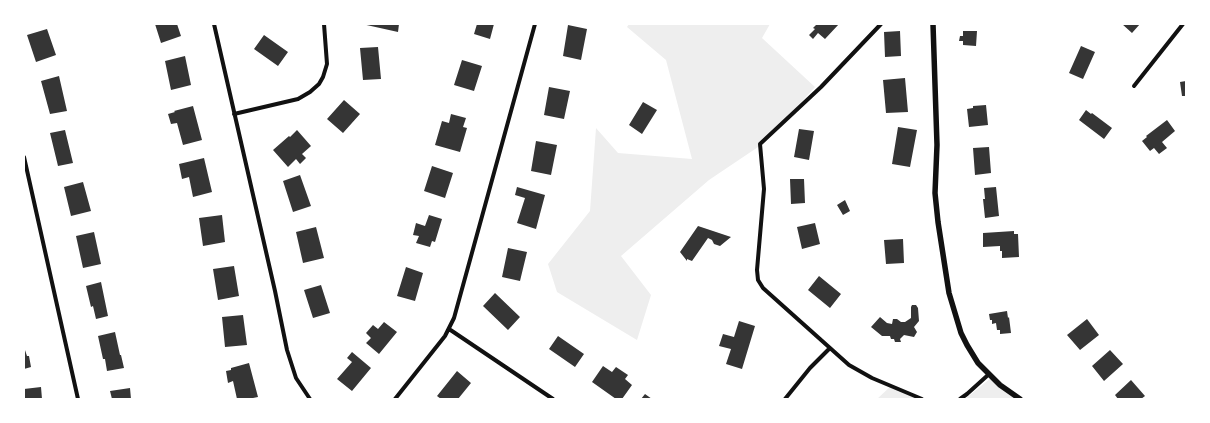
<!DOCTYPE html>
<style>
body{margin:0}
#map{position:relative;width:1210px;height:423px;overflow:hidden;background:#fff;font-family:"Open Sans",sans-serif}
canvas{display:block}
.frame{position:absolute;inset:0;border:25px solid #fff;pointer-events:none}
</style>
<div id="map">
<canvas width="1210" height="423"></canvas>
<div class="frame"></div>
</div>
<script>
const g = document.querySelector('canvas').getContext('2d');
g.lineJoin = 'round';
function paint(path, color) { g.fillStyle = color; g.fill(path, 'evenodd'); }
const poly = rows => new Path2D(rows.map(r => 'M' + r).join(''));
function trace(path, color, width, dash) { g.strokeStyle = color; g.lineWidth = width; g.lineCap = dash ? 'butt' : 'round'; g.setLineDash(dash || []); g.stroke(path); }
paint(poly([
 [629,24,770,24,762,38,815,87,764,143,709,180,621,256,651,295,637,340,557,292,548,264,590,211,596,128,618,153,692,159,666,60,627,27],
 [991,378,1021,399,965,399],
 [892,385,919,399,877,399]
]), '#eee');
paint(poly([
 [155,24,177,24,181,36,161,43],
 [362,24,399,24,398,32],
 [477,24,494,24,490,39,474,34],
 [817,24,839,24,825,39,818,33,813,39,809,35,815,29,813,28],
 [1122,24,1140,24,1132,33],
 [568,25,587,29,581,60,563,56],
 [47,29,56,55,36,62,27,35],
 [900,31,901,56,885,57,884,32],
 [963,31,977,31,976,46,963,45,963,41,959,41,960,36,963,36],
 [264,35,288,52,278,66,254,49],
 [1081,46,1095,52,1083,79,1069,73],
 [378,47,381,79,363,80,360,48],
 [185,56,191,85,171,90,165,61],
 [462,60,482,66,474,91,454,85],
 [59,76,67,111,50,114,41,81],
 [905,78,908,112,886,113,883,80],
 [1186,81,1186,96,1182,96,1180,82],
 [549,87,570,91,564,119,544,115],
 [344,100,360,114,343,133,327,119],
 [643,102,657,110,642,134,629,125],
 [986,105,988,125,969,127,967,109,973,108,973,106],
 [193,106,202,140,183,145,177,123,171,124,168,114,175,112,174,111],
 [1086,110,1091,114,1092,113,1112,128,1104,139,1079,120],
 [451,114,466,118,463,127,467,128,460,152,435,145,442,121,449,123],
 [1167,120,1175,131,1162,142,1167,148,1159,154,1154,148,1150,151,1142,141,1147,137,1146,136],
 [898,127,917,130,910,167,892,164],
 [799,129,814,131,809,160,794,157],
 [65,130,73,163,58,166,50,133],
 [297,130,311,146,302,154,306,158,300,164,296,159,288,167,273,150,289,136,290,137],
 [536,141,557,145,551,175,531,171],
 [989,147,991,173,975,175,973,148],
 [204,158,212,192,193,197,189,177,182,179,179,164],
 [432,166,453,173,445,198,424,191],
 [300,175,311,206,293,212,283,181],
 [790,179,804,179,805,203,791,204],
 [83,182,91,211,71,216,64,187],
 [517,187,545,195,536,229,517,223,525,198,515,195],
 [996,187,999,216,985,218,983,199,985,199,984,188],
 [845,200,850,211,843,215,837,205],
 [222,215,225,242,203,246,199,218],
 [429,215,442,219,435,242,432,241,430,247,416,243,419,236,413,235,416,223,425,226],
 [815,223,820,244,802,249,797,227],
 [698,226,731,237,720,246,714,244,712,240,708,238,692,261,687,259,687,261,680,252],
 [316,227,324,258,303,263,296,232],
 [1014,231,1014,234,1018,234,1019,257,1002,258,1002,251,1000,251,1000,246,983,247,983,233],
 [94,232,101,264,83,268,76,236],
 [903,239,904,263,886,264,884,240],
 [508,248,527,252,520,281,502,277],
 [234,266,239,296,218,300,213,269],
 [406,267,423,273,415,301,397,296],
 [819,276,841,294,830,308,808,290],
 [101,282,108,316,96,319,93,306,91,307,86,286],
 [321,285,330,313,313,318,304,290],
 [495,293,520,317,508,330,483,306],
 [912,305,916,305,918,308,919,321,914,327,917,332,914,337,904,335,900,339,901,342,895,342,894,339,891,339,890,336,882,336,871,327,880,317,887,323,892,324,893,319,897,319,901,322,905,322,911,318,911,307],
 [1007,311,1008,318,1009,317,1011,333,1000,334,1000,330,997,330,996,323,992,324,992,320,990,320,989,314],
 [243,315,247,345,225,347,222,317],
 [1087,319,1099,335,1080,350,1067,335],
 [739,321,755,326,742,369,726,364,731,349,719,346,723,334,734,337],
 [384,322,397,332,379,354,366,343,371,338,366,333,373,325,378,329],
 [115,332,120,355,121,355,124,368,107,371,105,359,103,359,98,336],
 [558,336,584,354,575,367,549,349],
 [24,347,27,356,29,356,31,367,24,369],
 [1110,350,1123,364,1104,381,1092,366],
 [352,352,371,368,352,391,337,379,352,362,347,358],
 [249,363,258,397,248,399,237,399,233,381,228,383,226,371,231,370,231,368],
 [603,366,612,372,616,367,628,375,625,379,632,385,622,399,616,399,592,382],
 [457,371,471,383,458,399,441,399,437,396],
 [1131,380,1145,396,1141,399,1118,399,1115,395],
 [41,387,42,399,24,399,24,389],
 [130,388,131,399,112,399,110,391],
 [645,394,652,399,641,399]
]), '#353535');
trace(poly([
 [214,24,275,291,287,350,296,378,310,399],
 [881,24,821,87,760,144,764,189,757,270,758,280,763,288,849,365,872,378,922,399],
 [1134,86,1183,24],
 [234,114,298,99,310,92,319,84,323,77,327,64,324,24],
 [24,157,78,399],
 [449,329,553,399],
 [395,399,445,336,454,318,535,24],
 [785,399,810,368,830,348],
 [960,399,967,394,988,375]
]), '#111', 4);
trace(poly([
 [933,24,937,145,935,193,938,222,949,293,961,333,967,345,978,363,1000,385,1020,399]
]), '#111', 5.5);
</script>
